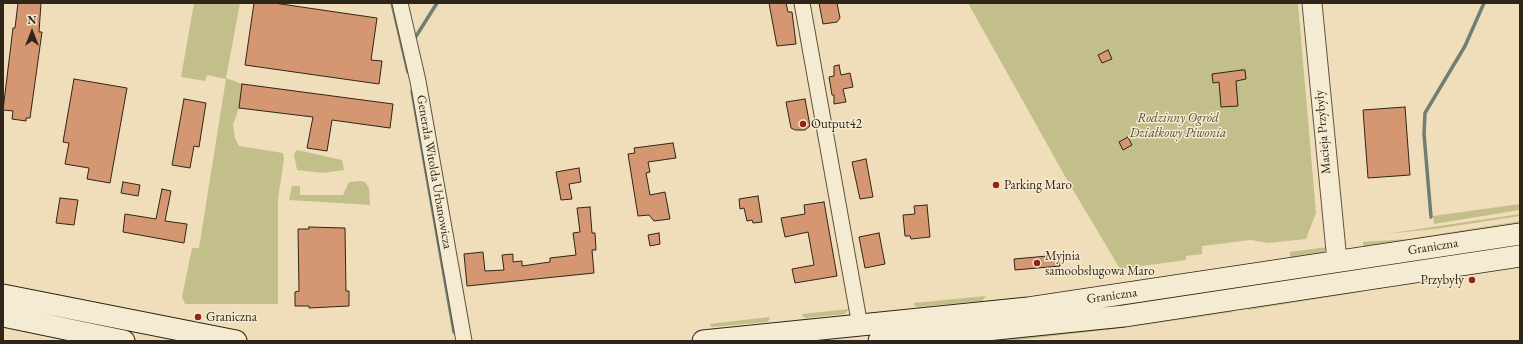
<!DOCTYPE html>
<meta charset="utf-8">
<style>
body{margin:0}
#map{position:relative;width:1523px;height:344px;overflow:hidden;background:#f0deba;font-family:"EB Garamond",serif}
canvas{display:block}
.frame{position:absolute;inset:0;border:4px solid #2f2518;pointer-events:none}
.north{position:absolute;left:12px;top:12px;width:40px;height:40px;-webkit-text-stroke:3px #f5ead2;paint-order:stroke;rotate:0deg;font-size:11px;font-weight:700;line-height:16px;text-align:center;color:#2f2518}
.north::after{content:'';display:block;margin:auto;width:14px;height:18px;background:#2f2518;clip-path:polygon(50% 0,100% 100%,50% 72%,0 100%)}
</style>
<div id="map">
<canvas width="1523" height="344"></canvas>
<div class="frame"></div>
<div class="north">N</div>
</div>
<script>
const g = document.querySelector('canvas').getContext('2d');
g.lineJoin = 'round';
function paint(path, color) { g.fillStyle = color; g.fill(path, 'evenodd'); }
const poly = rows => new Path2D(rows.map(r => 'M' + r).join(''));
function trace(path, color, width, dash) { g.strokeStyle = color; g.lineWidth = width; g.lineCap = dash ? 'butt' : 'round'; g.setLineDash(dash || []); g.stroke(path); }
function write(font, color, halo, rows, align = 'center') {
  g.font = font + ' "EB Garamond",serif'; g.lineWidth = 3; g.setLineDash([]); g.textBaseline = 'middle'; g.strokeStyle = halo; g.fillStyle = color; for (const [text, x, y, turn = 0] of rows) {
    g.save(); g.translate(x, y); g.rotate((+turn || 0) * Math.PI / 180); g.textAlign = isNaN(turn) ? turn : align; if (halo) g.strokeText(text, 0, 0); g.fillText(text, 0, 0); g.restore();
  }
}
paint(poly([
 [194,3,240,3,226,78,242,84,239,108,233,125,235,138,239,146,283,153,284,159,278,199,278,304,185,304,182,297,192,248,199,248,226,79,207,75,205,81,181,77],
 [968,3,1298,3,1316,213,1306,239,1268,243,1251,240,1202,246,1202,254,1186,256,1186,260,1120,269,1066,178],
 [297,150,342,160,344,170,323,173,297,170,294,154],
 [361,181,365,182,369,188,370,205,289,200,292,186,300,186,300,195,343,195,349,182],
 [1520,204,1520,210,1434,224,1433,216],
 [1520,214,1520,216,1435,229,1385,234],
 [1520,221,1520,226,1364,250,1363,242,1408,239],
 [1327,247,1323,253,1290,258,1290,252],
 [1362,290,1361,292,1248,310,1249,307],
 [986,296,982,301,917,307,914,305,914,303],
 [849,309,845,314,805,318,802,315,802,314],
 [1232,310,1233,312,1131,327,1009,341,979,341],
 [770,317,768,322,712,327,709,324]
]), '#c2bf8a');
trace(poly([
 [392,3,408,72],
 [415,38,437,3],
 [412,91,454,332],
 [1431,217,1424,134,1425,113,1465,46,1484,3]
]), '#707f76', 3.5);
const building = poly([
 [18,3,41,3,39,32,42,32,30,118,26,118,26,121,12,119,13,111,3,110,13,28,15,28,18,3],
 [254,3,274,3,377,18,371,60,382,61,379,84,245,65,254,3],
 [769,3,786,3,788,12,792,12,796,44,777,46,769,3],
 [819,3,837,3,840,18,837,22,823,24,819,3],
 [1108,50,1112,59,1102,63,1098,55,1108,50],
 [839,65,841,75,850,73,853,87,843,89,846,102,834,104,834,95,832,95,829,77,834,76,834,66,839,65],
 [1242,70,1245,70,1246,79,1236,81,1238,106,1221,107,1219,82,1213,83,1212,74,1242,70],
 [74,79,127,88,110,183,87,179,89,168,65,164,69,143,63,142,74,79],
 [242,84,393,104,390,128,332,120,327,151,307,148,313,117,239,108,242,84],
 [184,99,206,103,199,147,194,146,190,168,172,165,184,99],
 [805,99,810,126,805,130,795,130,791,128,786,102,805,99],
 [1405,107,1410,175,1368,178,1363,110,1405,107],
 [1128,137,1132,145,1123,150,1119,142,1128,137],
 [673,143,676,158,648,162,650,172,646,173,650,195,665,192,670,219,654,221,649,215,638,216,628,154,635,153,634,148,673,143],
 [866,159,873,197,860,199,852,162,866,159],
 [579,168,581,182,569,184,572,199,561,200,556,172,579,168],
 [123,182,140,185,138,196,121,193,123,182],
 [162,189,171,191,165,221,187,224,184,243,123,232,125,214,156,219,162,189],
 [758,196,762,222,753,223,752,220,747,221,744,208,740,209,739,199,758,196],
 [60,198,78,200,74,225,56,223,60,198],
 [824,202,837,276,795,283,792,269,814,265,808,232,785,237,781,218,805,214,804,205,824,202],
 [927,205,930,237,911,239,910,236,905,236,903,215,915,214,914,206,927,205],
 [590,207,592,233,595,233,596,250,592,250,594,273,467,286,464,254,483,252,485,271,504,270,502,255,513,254,513,262,522,261,522,266,550,262,550,258,576,255,573,233,580,232,577,208,590,207],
 [309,227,345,228,346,291,349,291,349,306,309,308,309,306,295,306,295,292,299,291,298,229,309,229,309,227],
 [659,233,660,244,650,246,648,235,659,233],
 [879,233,885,264,865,268,859,237,879,233],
 [1059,255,1060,266,1015,270,1014,259,1059,255]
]);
paint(building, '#d49771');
trace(building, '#2f2518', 1);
const minor = poly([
 [400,3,418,81,464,341],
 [802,3,860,326]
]);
const tertiary = poly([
 [1312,3,1337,261]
]);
const secondary = poly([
 [3,295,236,341],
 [3,316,124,341],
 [703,341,1028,308,1520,234],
 [879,341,1124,316,1520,256]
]);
trace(minor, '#5f5340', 17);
trace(tertiary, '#5f5340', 21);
trace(secondary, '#2f2518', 23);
trace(minor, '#f5ead2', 15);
trace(tertiary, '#f5ead2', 19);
trace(secondary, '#f5ead2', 21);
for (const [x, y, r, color] of [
 [803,124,4,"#8f2418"],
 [996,185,4,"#8f2418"],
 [1037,263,4,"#8f2418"],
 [1472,280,4,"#8f2418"],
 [198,317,4,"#8f2418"]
]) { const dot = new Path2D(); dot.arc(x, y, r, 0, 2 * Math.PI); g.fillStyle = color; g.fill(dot); trace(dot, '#f5ead2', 1.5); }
write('italic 13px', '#544c34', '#f5ead2', [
 ["Rodzinny Ogród",1178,118],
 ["Działkowy Piwonia",1178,133]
]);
write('13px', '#2f2518', '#f5ead2', [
 ["Output42",811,124],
 ["Parking Maro",1004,185],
 ["Myjnia",1045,256],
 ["samoobsługowa Maro",1045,271],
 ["Przybyły",1464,280,"right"],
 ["Graniczna",206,317]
], 'left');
write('13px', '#2f2518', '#f5ead2', [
 ["Macieja Przybyły",1323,132,-95],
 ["Generała Witolda Urbanowicza",434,172,80],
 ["Graniczna",1433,247,-9],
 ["Graniczna",1112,296,-8]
]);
</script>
